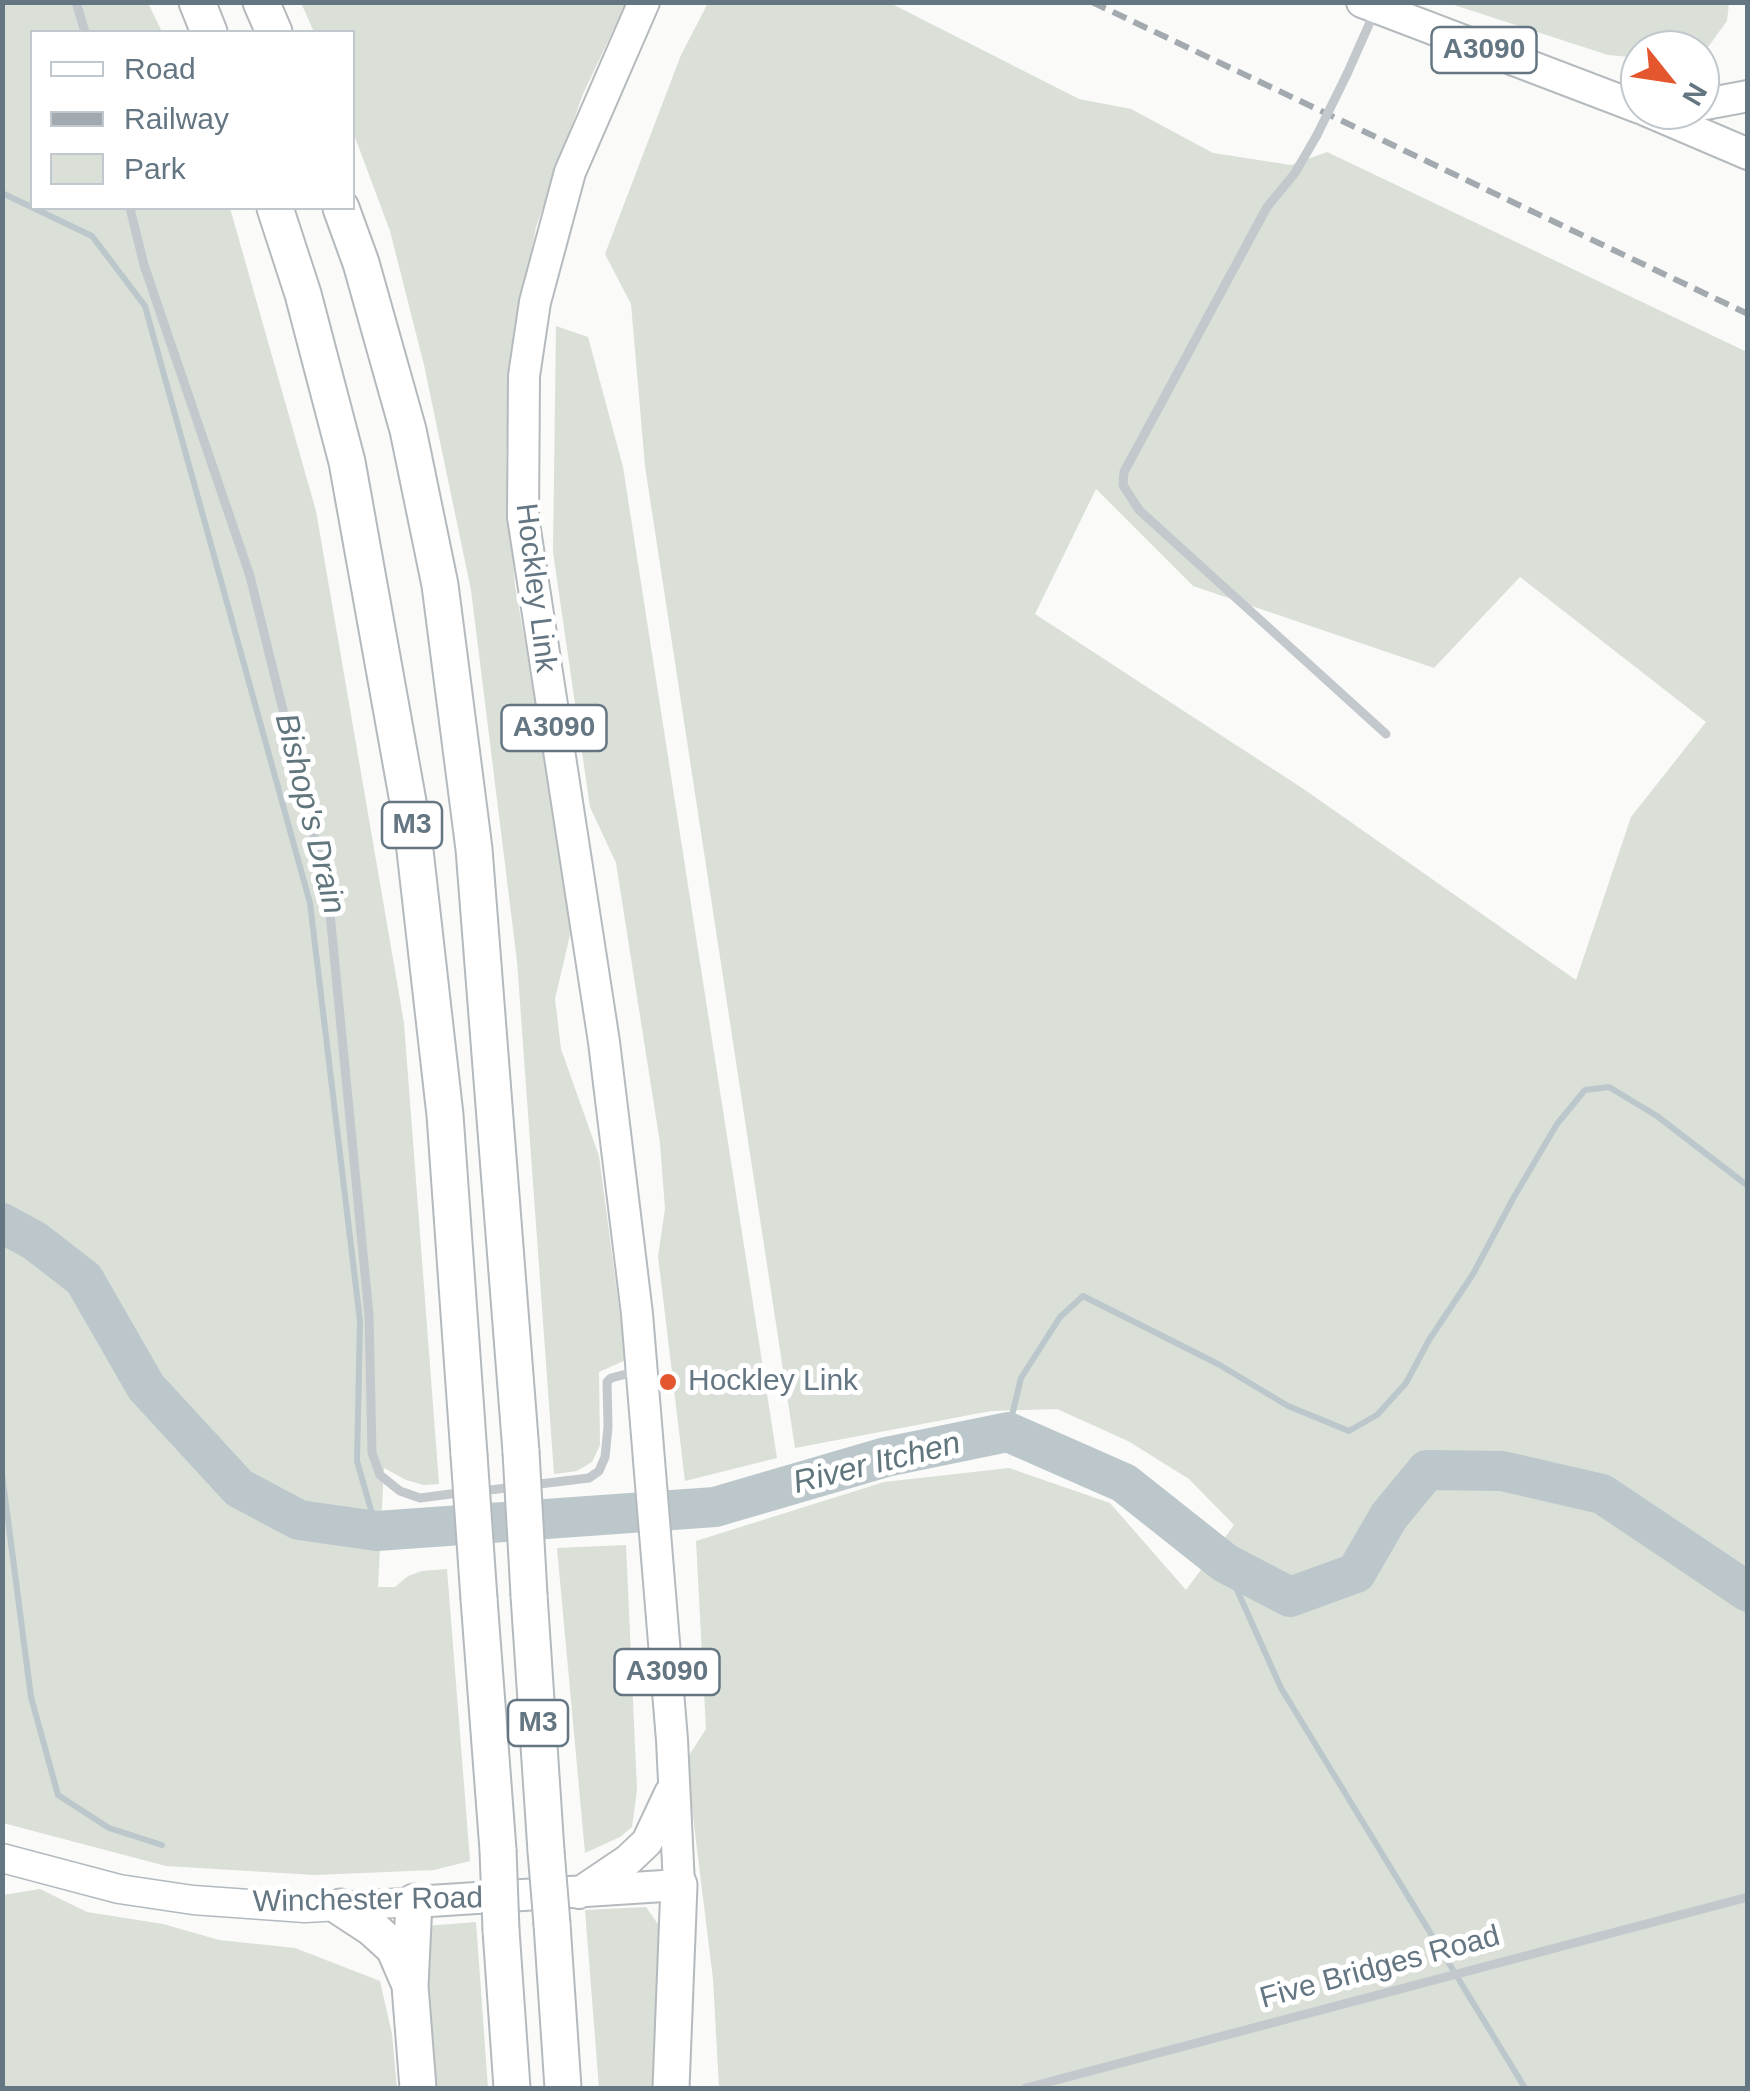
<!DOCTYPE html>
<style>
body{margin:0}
#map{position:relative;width:1750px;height:2091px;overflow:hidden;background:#fafaf8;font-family:Helvetica,sans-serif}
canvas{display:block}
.frame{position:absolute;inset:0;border:5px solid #657683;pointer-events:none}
.legend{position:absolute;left:30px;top:30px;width:325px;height:180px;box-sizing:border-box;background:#fff;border:2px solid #c1c8cd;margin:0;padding:12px 18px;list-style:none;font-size:30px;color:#657683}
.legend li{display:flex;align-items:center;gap:20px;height:50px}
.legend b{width:50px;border:2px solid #c1c8cd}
.north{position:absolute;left:1620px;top:30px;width:100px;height:100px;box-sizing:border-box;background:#fff;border:2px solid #c1c8cd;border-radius:50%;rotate:120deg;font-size:28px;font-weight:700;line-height:40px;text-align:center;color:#657683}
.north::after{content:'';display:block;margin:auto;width:35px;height:45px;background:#e4572e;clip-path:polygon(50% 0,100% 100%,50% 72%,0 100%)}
</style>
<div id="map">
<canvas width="1750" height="2091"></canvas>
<div class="frame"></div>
<ul class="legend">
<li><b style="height:12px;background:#fff"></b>Road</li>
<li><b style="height:12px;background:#a2aab0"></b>Railway</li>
<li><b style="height:28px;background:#dadfd7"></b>Park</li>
</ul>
<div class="north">N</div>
</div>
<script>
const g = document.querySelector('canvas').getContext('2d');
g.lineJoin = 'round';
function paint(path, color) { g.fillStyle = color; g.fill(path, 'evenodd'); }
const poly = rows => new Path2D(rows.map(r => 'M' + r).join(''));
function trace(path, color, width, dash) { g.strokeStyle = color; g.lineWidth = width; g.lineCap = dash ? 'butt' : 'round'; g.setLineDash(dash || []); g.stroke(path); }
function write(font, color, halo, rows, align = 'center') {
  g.font = font + ' Helvetica,sans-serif'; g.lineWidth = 10; g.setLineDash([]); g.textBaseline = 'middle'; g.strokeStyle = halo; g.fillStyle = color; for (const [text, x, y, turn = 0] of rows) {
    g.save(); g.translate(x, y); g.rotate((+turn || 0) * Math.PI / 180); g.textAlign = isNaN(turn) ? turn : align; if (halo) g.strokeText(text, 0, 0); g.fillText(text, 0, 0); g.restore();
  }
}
paint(poly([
 [2,3,148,3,162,32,32,32,32,208,230,208,316,511,404,1023,439,1484,424,1485,406,1480,384,1468,378,1587,395,1587,408,1576,422,1571,447,1569,470,1861,434,1870,315,1875,166,1866,3,1823],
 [301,3,626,3,583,94,536,227,516,338,506,455,515,586,569,889,570,935,555,999,561,1049,599,1156,626,1360,599,1372,600,1445,592,1462,577,1471,554,1474,517,961,471,590,424,365,390,231,353,132,352,32,314,32],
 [708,3,890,3,1079,99,1131,109,1213,153,1291,165,1327,152,1747,352,1747,2088,719,2088,713,1979,686,1760,706,1729,696,1541,884,1482,1009,1468,1110,1503,1186,1590,1234,1525,1189,1479,1128,1441,1057,1409,991,1411,795,1448,645,466,631,304,605,254,681,55],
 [1096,489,1193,586,1434,668,1520,577,1706,722,1631,817,1576,980,1305,790,1035,614],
 [1448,3,1729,3,1727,21,1708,47,1700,51,1640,50,1640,58,1608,55],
 [556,326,588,337,623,467,777,1458,685,1481,658,1256,665,1209,660,1143,616,863,590,807,553,552],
 [626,1545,637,1790,632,1827,620,1837,585,1853,557,1548],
 [40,1889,87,1912,163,1924,219,1940,295,1948,380,1981,392,2034,397,2088,3,2088,3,1895],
 [646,1907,662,1930,655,2088,599,2088,585,1910],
 [476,1922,488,2088,435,2088,424,1964,426,1926]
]), '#dadfd7');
trace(poly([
 [2,193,92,236,145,306,310,903,360,1321,357,1461,377,1531],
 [1008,1432,1021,1378,1060,1317,1083,1296,1218,1364,1288,1406,1349,1431,1377,1415,1406,1383,1429,1340,1473,1274,1514,1197,1557,1124,1585,1090,1609,1087,1657,1116,1748,1186],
 [2,1474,31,1697,58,1795,109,1828,162,1845],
 [1225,1563,1281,1688,1525,2088]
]), '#bbc7cb', 6);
trace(poly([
 [2,1223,35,1241,84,1279,146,1387,239,1488,299,1520,377,1531,715,1507,886,1457,1008,1432,1124,1483,1225,1563,1290,1597,1356,1573,1389,1516,1427,1470,1502,1471,1602,1494,1748,1592]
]), '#bbc7cb', 40);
const secondary = poly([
 [2,1858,119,1889,193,1900,305,1908,414,1902]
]);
const primary = poly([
 [1362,2,1640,108],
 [1700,105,1748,96],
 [1645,110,1748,154],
 [579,1893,628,1860,647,1842,670,1793],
 [414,1902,679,1885,672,1740,637,1314,604,1042,523,517,524,376,535,302,570,172,644,2]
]);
const highway = poly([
 [197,2,209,32],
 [261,2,274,32],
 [275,208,303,294,347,462,412,824,445,1115,469,1455],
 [341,208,361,263,408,430,440,585,474,849,521,1452],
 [529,1595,546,1851],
 [479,1599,498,1850],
 [414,1902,410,1986,418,2088],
 [340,1907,372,1928,394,1948,410,1985],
 [552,1924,563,2088],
 [501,1930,512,2088],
 [671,2088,679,1885]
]);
trace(secondary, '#b3babf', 31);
trace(primary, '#b5babe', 34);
trace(highway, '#b4b9bd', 39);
trace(poly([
 [76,2,85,32],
 [1347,74,1375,11],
 [1317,135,1295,173,1267,207,1124,472,1123,485,1139,510,1386,734],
 [130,208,144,265,250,576,328,893,369,1315,372,1453,380,1475,400,1491,420,1498,466,1492],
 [531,1485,589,1478,599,1471,605,1457,608,1427,607,1382,611,1378,638,1371],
 [481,1491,515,1487],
 [1026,2088,1748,1897]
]), '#c3c8cc', 9);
trace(secondary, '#fff', 28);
trace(primary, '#fff', 30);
trace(highway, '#fff', 35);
trace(poly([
 [1092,2,1748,314]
]), '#a2aab0', 6, [15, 8]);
const highwayBridge = poly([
 [521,1452,529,1595],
 [469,1455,479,1599],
 [498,1850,501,1930],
 [546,1851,552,1924]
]);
trace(highwayBridge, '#b4b9bd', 39, []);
trace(poly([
 [1317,135,1347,74]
]), '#c3c8cc', 9);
trace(highwayBridge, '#fff', 35);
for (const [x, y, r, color] of [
 [668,1382,10,"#e4572e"]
]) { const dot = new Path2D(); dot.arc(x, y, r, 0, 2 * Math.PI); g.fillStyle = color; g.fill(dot); trace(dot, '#fff', 4); }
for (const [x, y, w] of [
 [1484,50,105],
 [554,728,105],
 [412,825,60],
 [667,1672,105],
 [538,1723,60]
]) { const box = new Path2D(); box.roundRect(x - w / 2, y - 23, w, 46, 8); g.fillStyle = '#fff'; g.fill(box); trace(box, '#657683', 2.5); }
write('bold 28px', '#657683', null, [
 ["A3090",1484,50],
 ["A3090",554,728],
 ["M3",412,825],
 ["A3090",667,1672],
 ["M3",538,1723]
]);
write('30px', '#657683', '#fff', [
 ["Hockley Link",535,588,83],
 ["Winchester Road",368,1901,-1],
 ["Five Bridges Road",1380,1968,-15]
]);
write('30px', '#657683', '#fff', [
 ["Hockley Link",688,1382]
], 'left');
write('italic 32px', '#60757c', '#fff', [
 ["Bishop's Drain",309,814,76],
 ["River Itchen",877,1464,-14]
]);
</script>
